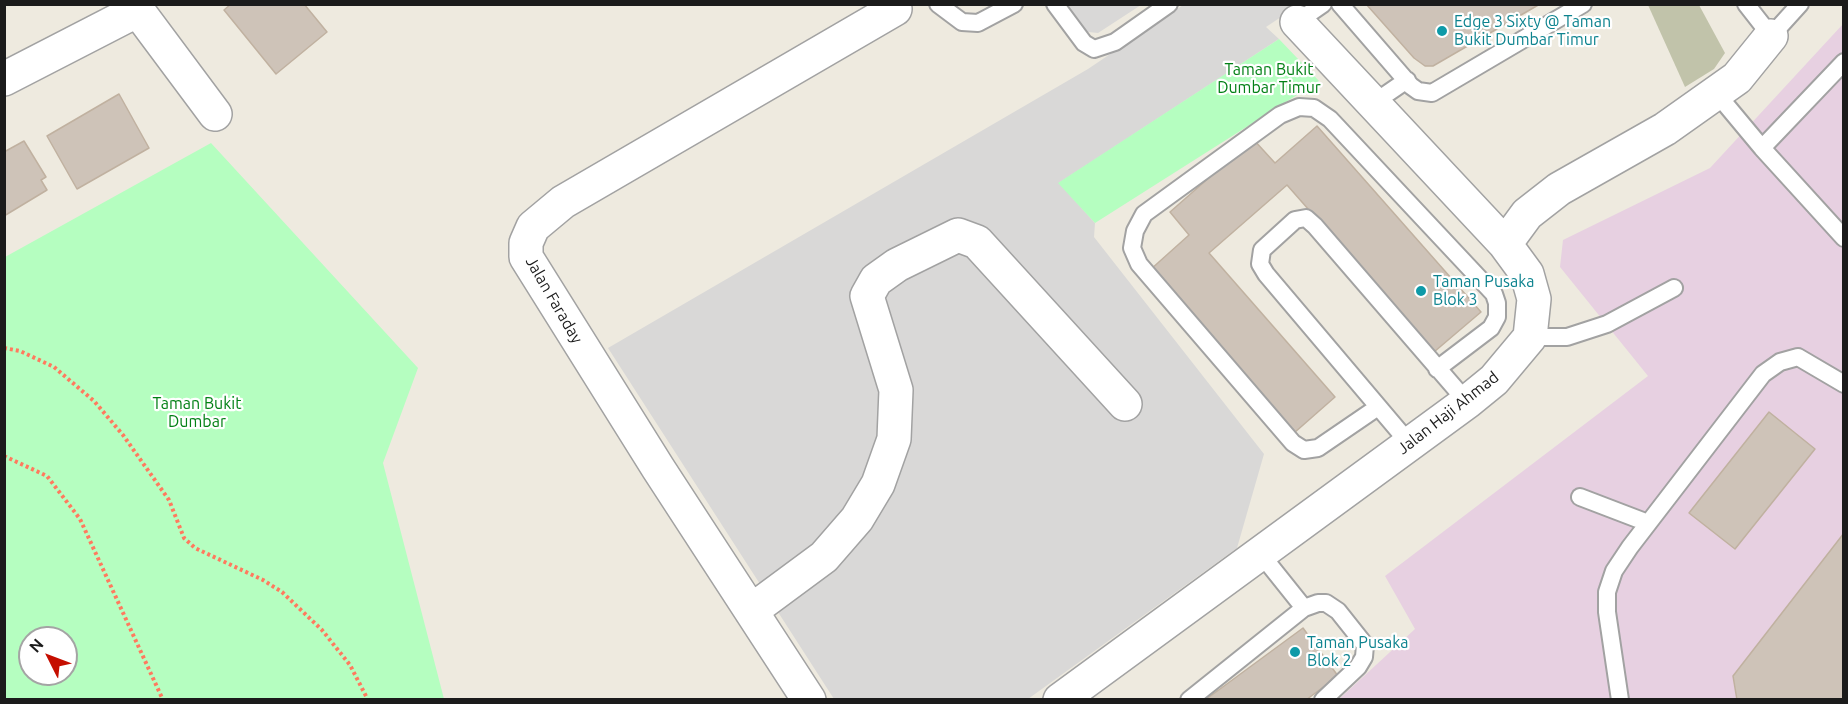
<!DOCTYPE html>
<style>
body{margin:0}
#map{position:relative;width:1848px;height:704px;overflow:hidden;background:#eeeadf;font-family:Ubuntu,sans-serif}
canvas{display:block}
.frame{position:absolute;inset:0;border:6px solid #1b1b1b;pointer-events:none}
.north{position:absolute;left:18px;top:626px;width:60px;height:60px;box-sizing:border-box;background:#fff;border:2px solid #a4a4a4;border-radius:50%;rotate:312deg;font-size:16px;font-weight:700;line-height:24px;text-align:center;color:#1b1b1b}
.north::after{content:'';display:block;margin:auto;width:21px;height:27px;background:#c50e00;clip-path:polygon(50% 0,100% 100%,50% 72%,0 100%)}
</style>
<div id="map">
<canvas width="1848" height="704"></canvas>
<div class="frame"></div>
<div class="north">N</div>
</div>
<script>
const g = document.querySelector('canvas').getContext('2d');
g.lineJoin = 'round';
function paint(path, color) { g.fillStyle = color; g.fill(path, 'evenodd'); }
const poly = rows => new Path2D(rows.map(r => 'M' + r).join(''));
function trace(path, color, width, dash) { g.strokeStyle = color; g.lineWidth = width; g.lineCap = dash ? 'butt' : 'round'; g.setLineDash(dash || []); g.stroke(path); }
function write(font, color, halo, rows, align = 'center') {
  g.font = font + ' Ubuntu,sans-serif'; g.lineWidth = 4.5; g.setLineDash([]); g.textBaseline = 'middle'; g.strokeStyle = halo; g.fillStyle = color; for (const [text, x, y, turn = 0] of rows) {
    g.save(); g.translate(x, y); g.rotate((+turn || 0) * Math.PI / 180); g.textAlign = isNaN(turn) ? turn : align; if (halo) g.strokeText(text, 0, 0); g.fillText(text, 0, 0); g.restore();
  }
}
paint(poly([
 [1060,5,1141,5,1098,33,1079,31],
 [1183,5,1299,5,1266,27,1279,39,1059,183,1095,223,1094,237,1264,454,1237,548,1028,699,834,699,608,348,1088,69]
]), '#d9d8d7');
paint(poly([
 [1843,24,1843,699,1338,700,1415,629,1385,576,1648,376,1560,267,1563,240,1710,168]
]), '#e7d0e1');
paint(poly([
 [1648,5,1699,5,1725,53,1714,69,1685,87]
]), '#c1c3aa');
paint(poly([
 [1279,39,1319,81,1095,223,1058,183],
 [211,143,418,368,383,463,444,699,5,699,5,257],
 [30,638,66,638,66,674,30,674]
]), '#b5fec0');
const building = poly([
 [231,4,304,4,327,32,276,74,224,10,231,4],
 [1366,4,1540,4,1433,66,1425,66,1414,58,1366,4],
 [119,94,149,148,77,189,47,136,119,94],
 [1317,126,1481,312,1434,352,1287,185,1209,253,1335,397,1294,433,1150,270,1189,235,1170,212,1253,139,1275,163,1317,126],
 [24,141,46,177,41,180,47,190,4,216,4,152,24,141],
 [1769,412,1815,449,1735,549,1689,513,1769,412],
 [1844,533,1844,700,1737,700,1733,676,1844,533],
 [1303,628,1338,676,1306,700,1205,700,1303,628]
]);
paint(building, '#cec3b8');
trace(building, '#c0b1a0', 1.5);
const lane = poly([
 [938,4,962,22,978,23,1014,4],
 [1055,4,1084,43,1094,49,1115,42,1169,4],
 [1340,4,1411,86,1418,91,1432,93,1583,4],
 [1746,4,1771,36,1800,4],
 [1297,22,1323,4],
 [1844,62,1762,148,1844,238],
 [1717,94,1762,148],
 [1372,104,1407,80],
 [1530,337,1567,337,1607,324,1674,288],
 [1378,407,1318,448,1304,450,1293,443,1139,264,1132,248,1135,231,1144,214,1280,115,1299,107,1314,108,1330,119,1494,294,1497,303,1497,317,1491,328,1437,369],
 [1409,443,1266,274,1260,264,1262,250,1295,220,1306,218,1315,226,1467,402],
 [1580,497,1648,523],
 [1260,553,1304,608],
 [1189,700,1304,608,1318,603,1326,603,1338,611,1365,645,1364,657,1358,667,1323,700],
 [1620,700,1607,612,1607,592,1614,571,1630,547,1763,374,1780,362,1798,357,1844,384]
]);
const street = poly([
 [133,4,215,114],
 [4,79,138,10],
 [1505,244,1527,214,1559,189,1665,129,1737,78,1771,36],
 [751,611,824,557,857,519,878,484,894,439,896,390,867,296,876,280,897,265,958,235,977,242,1125,404],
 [809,700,658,468,526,257,526,243,533,227,563,202,895,9,892,4],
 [1060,700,1467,402,1494,380,1530,337,1534,299,1527,274,1505,244,1297,22]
]);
trace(lane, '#a2a2a2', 20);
trace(street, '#a2a2a2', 36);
trace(poly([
 [4,348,20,351,54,367,94,401,123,435,169,500,184,538,195,548,263,580,282,592,322,630,350,665,368,700],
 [4,456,47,476,80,519,163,700]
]), '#ff7a5e', 4, [3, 3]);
trace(lane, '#fff', 16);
trace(street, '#fff', 33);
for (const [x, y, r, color] of [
 [1442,31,6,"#0f9aa8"],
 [1421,291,6,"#0f9aa8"],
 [1295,652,6,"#0f9aa8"]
]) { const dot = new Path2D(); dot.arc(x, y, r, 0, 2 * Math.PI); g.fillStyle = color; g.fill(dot); trace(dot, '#fff', 2); }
write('16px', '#0d838f', '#fff', [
 ["Edge 3 Sixty @ Taman",1454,22],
 ["Bukit Dumbar Timur",1454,40],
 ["Taman Pusaka",1433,282],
 ["Blok 3",1433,300],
 ["Taman Pusaka",1307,643],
 ["Blok 2",1307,661]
], 'left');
write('16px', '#028015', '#fff', [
 ["Taman Bukit",1269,70],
 ["Dumbar Timur",1269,88],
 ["Taman Bukit",197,404],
 ["Dumbar",197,422]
]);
write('16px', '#1b1b1b', '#fff', [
 ["Jalan Faraday",554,300,60],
 ["Jalan Haji Ahmad",1448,413,-38]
]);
</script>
